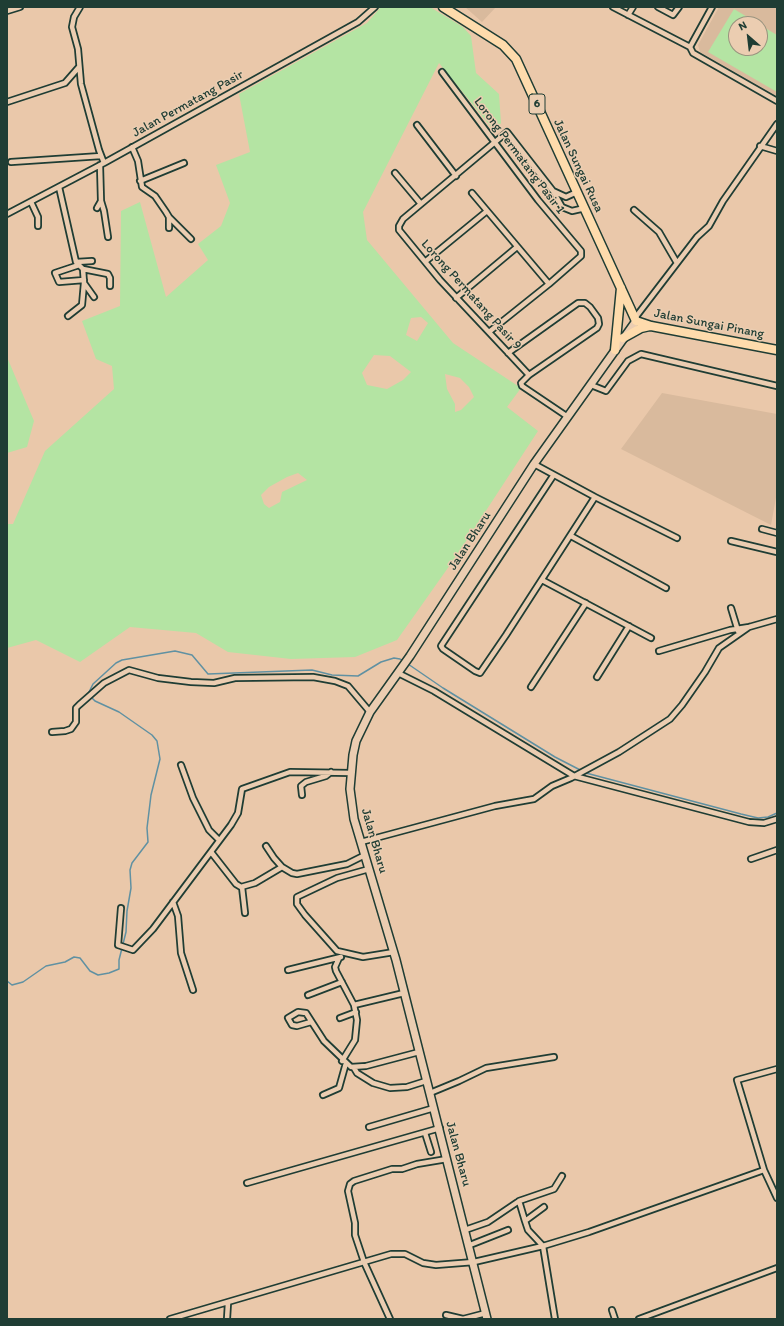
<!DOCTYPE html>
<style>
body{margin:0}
#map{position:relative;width:784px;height:1326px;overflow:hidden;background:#eac8aa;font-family:Itim,sans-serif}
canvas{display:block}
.frame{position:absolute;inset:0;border:8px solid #1f3d34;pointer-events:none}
.north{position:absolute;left:728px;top:16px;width:40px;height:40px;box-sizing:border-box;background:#ebcdb1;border:1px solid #99937f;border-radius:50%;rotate:332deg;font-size:11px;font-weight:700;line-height:16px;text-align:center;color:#1f3d34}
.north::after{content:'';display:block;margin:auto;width:14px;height:18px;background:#1f3d34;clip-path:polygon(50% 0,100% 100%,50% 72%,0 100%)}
</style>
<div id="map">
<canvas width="784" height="1326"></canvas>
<div class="frame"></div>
<div class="north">N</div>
</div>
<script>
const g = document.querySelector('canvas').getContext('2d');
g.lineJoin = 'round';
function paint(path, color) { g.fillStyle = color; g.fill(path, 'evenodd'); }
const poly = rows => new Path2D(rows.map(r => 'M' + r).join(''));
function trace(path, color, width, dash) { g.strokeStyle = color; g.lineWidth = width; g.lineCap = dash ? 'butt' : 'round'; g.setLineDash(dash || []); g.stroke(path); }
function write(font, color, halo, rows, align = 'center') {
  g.font = font + ' Itim,sans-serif'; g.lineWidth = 3; g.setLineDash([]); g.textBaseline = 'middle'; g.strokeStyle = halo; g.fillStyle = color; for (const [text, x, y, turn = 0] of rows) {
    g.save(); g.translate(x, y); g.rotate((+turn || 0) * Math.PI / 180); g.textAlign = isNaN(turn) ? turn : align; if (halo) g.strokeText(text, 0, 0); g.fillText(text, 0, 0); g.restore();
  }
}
paint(poly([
 [465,7,496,7,482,22],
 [719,7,777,7,777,96,700,52,698,45],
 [736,24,760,24,760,48,736,48],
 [662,393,777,414,777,492,771,525,621,449]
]), '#d9ba9d');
paint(poly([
 [381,7,430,7,463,27,471,36,476,73,499,94,501,123,495,132,439,63,363,212,367,240,453,343,521,388,507,407,538,431,457,555,397,640,355,657,291,659,228,652,196,633,130,627,80,662,36,640,7,648,7,524,13,524,45,451,114,389,112,366,96,359,82,321,120,306,121,211,140,202,166,297,208,260,198,244,221,226,230,203,216,165,250,152,239,94,367,23],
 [421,317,428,323,417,341,406,335,411,318],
 [374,355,390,356,411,372,403,380,387,389,367,385,362,373],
 [445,374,460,378,469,387,474,397,461,410,455,412,455,404,447,389],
 [298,473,307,480,282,492,280,502,269,508,264,504,261,495,269,487,287,477],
 [734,9,759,24,736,24,736,48,760,48,760,25,777,35,777,92,708,52],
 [7,357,34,421,27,447,7,453]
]), '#b4e4a3');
trace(poly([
 [408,664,443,688,555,757,586,773,741,814,758,818,768,817,777,813],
 [7,981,12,985,23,982,46,966,65,962,74,957,80,958,90,971,98,975,109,973,119,969,119,960,126,932,127,911,131,888,130,870,132,863,148,842,147,828,151,795,160,759,157,741,152,735,119,712,95,701,88,694,93,684,116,663,122,660,175,651,192,655,208,674,312,670,332,675,358,676,381,662,394,658,400,659,403,661]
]), '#6091a2', 1.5);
const minor = poly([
 [80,7,74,17,72,27,78,49,81,84,99,150,104,163],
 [613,7,690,47],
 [658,7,673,15,679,7],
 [7,11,20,7],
 [628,15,633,7],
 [690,47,693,53,777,101],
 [690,47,712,7],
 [442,72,538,200,581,251,581,256,549,284,489,332],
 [7,102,65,83,79,67],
 [417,125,456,176],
 [760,146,777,151],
 [132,147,138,161,142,187,155,196,166,212,169,217,169,228],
 [11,162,101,156],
 [395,173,421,204],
 [140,181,184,163],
 [59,187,76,262,83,269,108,274,110,278,110,286],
 [553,191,562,207,572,211,585,208],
 [472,193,549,284],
 [101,201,104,211,108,237],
 [31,202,38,217,38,226],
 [97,208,101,201,100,165],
 [634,210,659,232,677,263],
 [7,214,104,163,358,22,375,7],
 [169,217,191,239],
 [426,261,487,211],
 [76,262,92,261],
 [79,265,55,273,59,282,84,280],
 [83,269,84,283,94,297],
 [456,298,517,247],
 [68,316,82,305,84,283],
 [635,318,697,237,709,226,723,201,777,124],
 [508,353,578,303,585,303,590,307,598,318,599,324,597,328,529,375,521,383,522,386,568,417],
 [529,375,440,280,399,230,399,226,403,219,507,132,553,191,566,197,577,192],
 [591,385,606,391,628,361,641,354,777,386],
 [534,464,595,497,677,538],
 [553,476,441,646,443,649,475,671,480,673,506,635,595,497],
 [762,529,777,533],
 [571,536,666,588],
 [731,541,777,552],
 [542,580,651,638],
 [731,608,738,631],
 [659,651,730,630,749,627,777,619],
 [398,673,434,691,574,776,749,822,764,823,777,819],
 [597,677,629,626],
 [531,687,586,603],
 [52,732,65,731,71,729,76,722,76,708,79,705,104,683,129,670,158,678,191,682,214,683,235,678,313,677,335,681,348,686,370,712],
 [181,765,193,798,209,830,219,840],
 [302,795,301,786,306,782,326,776,331,772],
 [361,842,495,806,534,799,552,786,571,778,619,752,670,719,682,705,705,672,719,648,749,627],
 [266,846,274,858,282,867],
 [211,852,236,884,241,887,255,883,282,867,292,873,297,874,347,864,365,855],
 [751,859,777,850],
 [369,869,337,878,297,897,297,904,305,915,337,951,363,957,394,952],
 [242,887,245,913],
 [173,902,178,916,181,953,193,990],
 [121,908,118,945,133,950,153,929,231,825,238,813,242,789,290,772,351,773],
 [339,958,335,967,336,971,354,1005,357,1020,355,1040,342,1061],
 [288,970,341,957],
 [308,995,342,982],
 [354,1005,404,993],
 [340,1018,356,1012],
 [311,1022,297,1026,292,1025,288,1018,298,1012,306,1013,324,1041,351,1067,366,1066,419,1052],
 [354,1068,357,1073,373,1083,390,1088,407,1087,426,1081],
 [777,1069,737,1080,764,1170,777,1198],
 [430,1093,459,1081,486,1068,554,1057],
 [323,1095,339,1088,346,1063],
 [369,1127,434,1108],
 [425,1133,431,1152],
 [247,1183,440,1128],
 [519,1201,525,1221],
 [544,1207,525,1221,528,1230,543,1246,555,1319],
 [465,1230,488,1222,519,1201,554,1189,562,1176],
 [470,1245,508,1230],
 [612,1310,615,1319],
 [446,1315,463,1319],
 [170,1319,391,1254,405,1254,423,1263,436,1265,474,1262,543,1246,589,1232,764,1170],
 [227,1319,228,1303],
 [390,1319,364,1262,355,1235,355,1223,348,1191,350,1184,354,1181,392,1169,402,1169,417,1164,447,1159],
 [463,1319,486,1313],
 [639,1319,777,1268]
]);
const secondary = poly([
 [487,1319,396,960,354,819,350,789,353,755,356,741,370,712,410,656,534,464,636,321]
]);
const primary = poly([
 [443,7,503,45,516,59,636,321,651,326,777,350],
 [623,338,641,328,650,326],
 [615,350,621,288]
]);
trace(minor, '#1f3d34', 8);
trace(secondary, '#1f3d34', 10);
trace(primary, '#1f3d34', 11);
trace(minor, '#ebcdb1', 4.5);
trace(secondary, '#ebcdb1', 7);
trace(primary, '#fedbac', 8);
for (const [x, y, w] of [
 [537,104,16]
]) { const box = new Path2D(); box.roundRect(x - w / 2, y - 10, w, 20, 3); g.fillStyle = '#ebcdb1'; g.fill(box); trace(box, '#1f3d34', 1); }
write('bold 12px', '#1f3d34', null, [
 ["6",537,104]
]);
write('13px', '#1f3d34', '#ebcdb1', [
 ["Jalan Permatang Pasir",188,104,-29],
 ["Lorong Permatang Pasir 1",519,156,53],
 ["Jalan Sungai Rusa",578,166,65],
 ["Lorong Permatang Pasir 9",471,295,48],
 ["Jalan Sungai Pinang",709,324,11],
 ["Jalan Bharu",470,541,-57],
 ["Jalan Bharu",374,841,74],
 ["Jalan Bharu",458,1154,75]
]);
</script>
